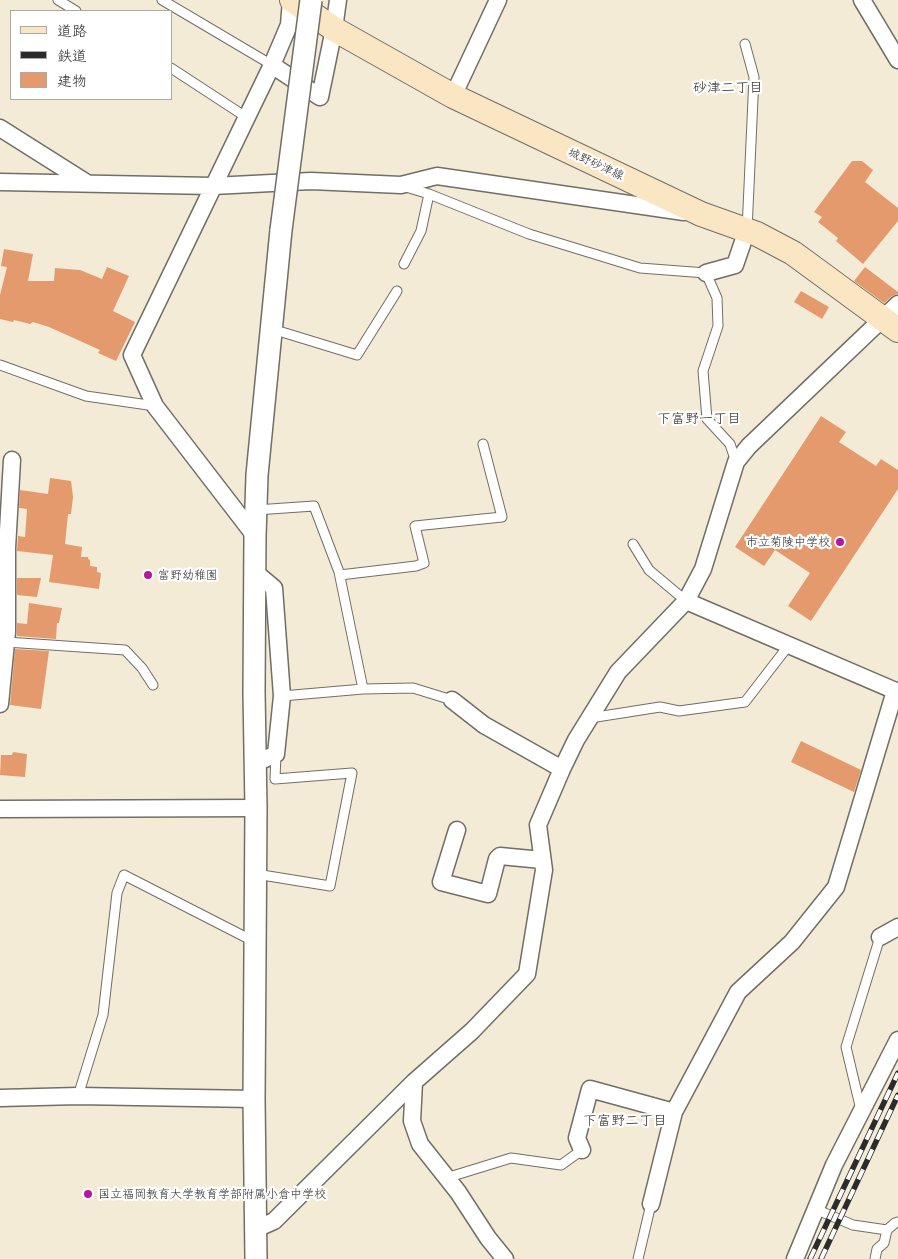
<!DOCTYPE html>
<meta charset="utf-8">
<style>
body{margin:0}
#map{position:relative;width:898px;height:1259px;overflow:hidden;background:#f4ebd7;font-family:Mali,"Klee One",sans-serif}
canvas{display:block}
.legend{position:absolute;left:10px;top:10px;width:162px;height:90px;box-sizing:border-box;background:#fff;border:1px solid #aaa;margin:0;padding:6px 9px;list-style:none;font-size:15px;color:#2b2b2b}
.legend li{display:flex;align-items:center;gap:10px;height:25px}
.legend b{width:25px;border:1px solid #aaa}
</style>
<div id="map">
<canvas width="898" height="1259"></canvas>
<ul class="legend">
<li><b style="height:6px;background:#fbe6c4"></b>道路</li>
<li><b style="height:6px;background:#2b2b2b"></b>鉄道</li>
<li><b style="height:14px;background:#e59a6e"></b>建物</li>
</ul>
</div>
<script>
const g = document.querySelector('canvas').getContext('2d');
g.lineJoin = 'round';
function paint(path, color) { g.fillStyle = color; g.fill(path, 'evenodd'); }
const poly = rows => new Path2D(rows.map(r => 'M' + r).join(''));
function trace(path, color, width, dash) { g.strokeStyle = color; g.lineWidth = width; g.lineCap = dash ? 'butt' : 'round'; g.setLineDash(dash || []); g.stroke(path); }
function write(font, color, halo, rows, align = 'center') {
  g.font = font + ' Mali,"Klee One",sans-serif'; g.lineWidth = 4.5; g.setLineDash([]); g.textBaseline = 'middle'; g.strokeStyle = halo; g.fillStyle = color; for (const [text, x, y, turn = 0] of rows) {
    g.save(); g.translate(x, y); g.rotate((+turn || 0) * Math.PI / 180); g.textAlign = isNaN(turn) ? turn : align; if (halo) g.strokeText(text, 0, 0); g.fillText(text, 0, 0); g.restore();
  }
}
paint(poly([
 [852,161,862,161,873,170,865,182,898,208,898,221,863,264,836,241,838,238,818,222,822,217,814,212],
 [4,249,33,254,28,281,54,281,55,268,80,270,102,279,107,267,129,276,113,311,135,322,116,361,98,353,100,350,49,327,33,322,30,324,14,320,13,322,0,319,0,295,7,267,1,266],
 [865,267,898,292,898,294,892,296,884,303,854,281],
 [801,291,829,307,822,319,794,302],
 [821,416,846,432,839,442,876,466,881,459,898,470,898,489,811,621,788,606,810,573,775,550,764,566,735,547],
 [50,478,71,481,73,497,71,514,68,514,65,544,82,547,81,557,88,557,88,559,90,560,90,566,97,567,97,572,101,573,99,589,49,582,53,555,17,551,18,536,25,537,27,509,19,508,20,490,48,494],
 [17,578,41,578,37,597,17,595],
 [29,603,62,608,59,623,57,623,56,639,17,636,17,623,27,624],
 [15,649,49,651,41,709,10,705],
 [801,741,861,770,854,792,791,762],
 [13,752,27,754,25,777,0,775,1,755,12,755]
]), '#e59a6e');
const service = poly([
 [58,0,76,11],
 [162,0,272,65],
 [745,44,754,77,747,230],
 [171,68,246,117],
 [406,187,429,194,529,234,640,268,706,273,717,298,718,326,703,371,707,419,730,444,736,462],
 [404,264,421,231,429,194],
 [272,329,357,355,397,291],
 [0,365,86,396,155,406],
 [256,510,314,506,339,572,363,689],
 [633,544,649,570,686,601],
 [340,575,416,566,424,563,415,526,502,517,483,444],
 [6,642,125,650,142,668,153,685],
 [282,696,363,689,413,688,452,700],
 [590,718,660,707,679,711,745,702,789,645],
 [256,874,330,886,352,773,275,779,276,754],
 [78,1096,103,1015,117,893,124,875,255,942],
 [861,1110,846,1047,880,937],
 [446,1178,511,1158,561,1165,582,1150],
 [815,1209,853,1225,887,1230,895,1223,898,1222],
 [638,1259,651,1204],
 [875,1259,877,1249,884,1243,887,1230]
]);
const minor = poly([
 [862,0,898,60],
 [272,65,320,97,334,29,338,0],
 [453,96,498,0],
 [0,128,87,183],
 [0,182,213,186,311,181,401,185,437,176,684,212],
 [706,273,735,265,747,230],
 [255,536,155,406,132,355,272,65,289,25,291,0],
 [255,572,274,588,282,696,276,754,256,763],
 [686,601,898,692],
 [452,700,484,725,562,769],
 [0,704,7,632,7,548,12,460],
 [0,809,256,808],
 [457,830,441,882,488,894,497,859,500,856,542,860],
 [880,937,898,927],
 [414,1082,412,1121,420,1144,458,1192,488,1238,505,1259],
 [0,1098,78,1096,254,1099],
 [582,1150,577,1138,590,1089,674,1112],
 [651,1204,674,1112,738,992,792,942,836,887,895,691],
 [256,1229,274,1221,414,1082,472,1031,527,974,544,870,538,825,562,769,576,740,618,672,686,601,703,569,736,462,749,446,898,304],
 [795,1259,834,1165,898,1040]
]);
const tertiary = poly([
 [256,1259,254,1099,256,808,254,692,255,536,257,475,281,230]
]);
const secondary = poly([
 [292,0,334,29,453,96,701,214,757,234,793,253,898,330]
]);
trace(service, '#716e67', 11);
trace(minor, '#716e67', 19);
trace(tertiary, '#716e67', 24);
trace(secondary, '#716e67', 26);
trace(service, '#fff', 9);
trace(minor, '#fff', 16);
trace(tertiary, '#fff', 21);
trace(secondary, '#fbe6c4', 24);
const rail = poly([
 [810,1259,898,1073],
 [821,1259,898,1095]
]);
trace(rail, '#2b2b2b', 5.5);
trace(rail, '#fff', 4, [11]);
const tertiaryBridge = poly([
 [281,230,311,0]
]);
trace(tertiaryBridge, '#716e67', 24, []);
trace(tertiaryBridge, '#fff', 21);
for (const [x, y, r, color] of [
 [840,542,5,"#b5179e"],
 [148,575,5,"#b5179e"],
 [88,1194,5,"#b5179e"]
]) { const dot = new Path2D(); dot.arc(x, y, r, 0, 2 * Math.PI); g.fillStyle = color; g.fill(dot); trace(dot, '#fff', 2); }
write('12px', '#2b2b2b', '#fff', [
 ["城野砂津線",596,164,25]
]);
write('12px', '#2b2b2b', '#fff', [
 ["市立菊陵中学校",830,542,"right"],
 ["富野幼稚園",158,575],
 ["国立福岡教育大学教育学部附属小倉中学校",98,1194]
], 'left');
write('14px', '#2b2b2b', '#fff', [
 ["砂津二丁目",728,88],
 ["下富野一丁目",699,419],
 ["下富野二丁目",625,1121]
]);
</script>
